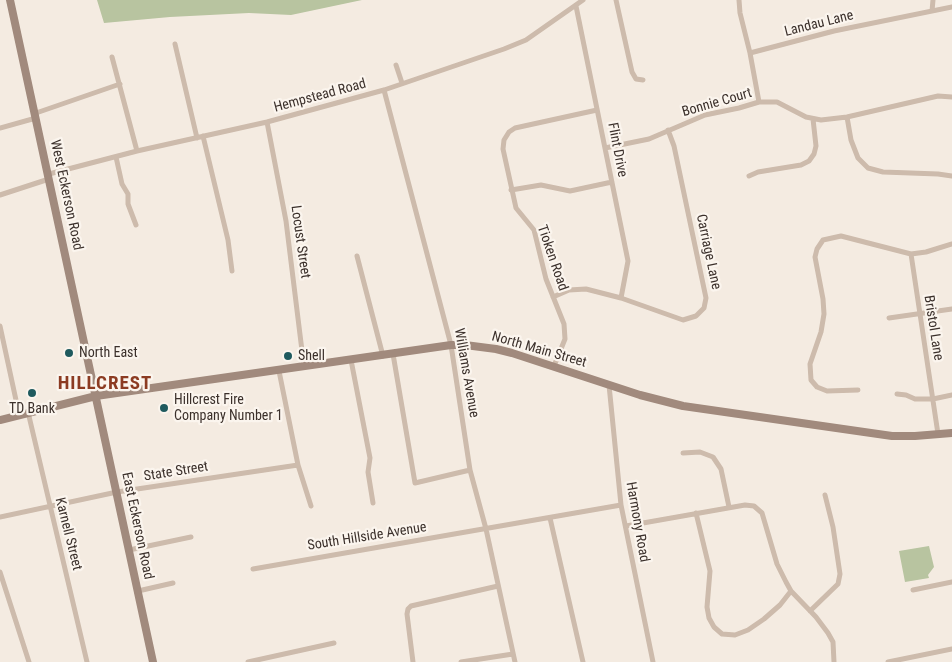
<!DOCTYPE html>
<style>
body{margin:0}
canvas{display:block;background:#f4ebe1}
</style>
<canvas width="952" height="662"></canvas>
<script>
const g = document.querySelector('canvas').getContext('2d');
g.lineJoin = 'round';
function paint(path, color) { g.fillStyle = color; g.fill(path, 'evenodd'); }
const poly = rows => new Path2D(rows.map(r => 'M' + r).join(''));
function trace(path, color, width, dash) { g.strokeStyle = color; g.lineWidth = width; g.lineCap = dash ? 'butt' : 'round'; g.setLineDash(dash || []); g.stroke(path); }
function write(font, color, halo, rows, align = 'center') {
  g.font = font + ' "Roboto Condensed",sans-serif'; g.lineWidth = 4.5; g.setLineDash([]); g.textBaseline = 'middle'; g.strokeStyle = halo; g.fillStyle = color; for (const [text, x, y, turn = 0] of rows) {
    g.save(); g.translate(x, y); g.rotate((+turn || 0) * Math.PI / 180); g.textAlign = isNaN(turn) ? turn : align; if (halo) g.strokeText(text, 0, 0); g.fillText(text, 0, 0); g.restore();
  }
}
paint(poly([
 [97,0,362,0,291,15,249,13,170,17,104,23],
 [929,546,934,567,928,575,929,578,905,582,899,551]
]), '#b8c4a0');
trace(poly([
 [616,0,632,72,636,79,643,80],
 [739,0,740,13,750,53,759,102],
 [576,6,628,261,621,298],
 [932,11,933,0],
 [175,44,197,138],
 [750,53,834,31,952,7],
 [112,57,137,151],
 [396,65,402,83],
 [384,90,451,345,470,470,486,529,515,662],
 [36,113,120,84],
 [847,117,851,140,858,158,868,168,883,172,938,174,952,176],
 [267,122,286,221,304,367],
 [0,128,36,118],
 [203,136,228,240,232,271],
 [605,148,649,139,705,115,739,108,759,102,777,102,806,117,821,120,847,117,938,96,952,97],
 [116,157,122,184,128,194,128,204,136,225],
 [49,174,137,151,267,122,384,90,504,49,526,40,583,0],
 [749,176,758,172,801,165,809,161,814,154,816,146,813,119],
 [511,190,541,185,570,191,612,182],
 [0,195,49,179],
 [911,254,938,434],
 [357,256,383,356],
 [553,297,569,290,586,289,621,298,683,320,696,316,704,308,706,298,674,146,668,130],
 [889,318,952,309],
 [0,326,19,414],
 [393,354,415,483,470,470],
 [351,360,370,458,368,472,373,503],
 [554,366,565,339,564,324,546,279,534,230,516,208,503,149,504,140,509,132,515,128,597,110],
 [279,371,298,465,311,506],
 [609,385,621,505,653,662],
 [858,390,827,391,817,387,811,380,810,364,821,332,824,314,823,299,815,257,817,249,823,240,841,236,911,254,926,252,952,244],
 [897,394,906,395,915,399,933,399,952,395],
 [28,412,87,662],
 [683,453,700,452,713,457,721,469,729,507],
 [696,513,710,571,707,607,709,618,714,627,722,634,735,635,748,630,764,619,780,605,791,591],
 [0,517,117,492,298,465],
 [550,518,583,662],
 [626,526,745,505,754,506,762,513,777,564,786,582,791,591,816,617,828,633,833,642,834,662],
 [129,550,191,537],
 [253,569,621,505],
 [0,572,29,662],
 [913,590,952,582],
 [138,591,173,583],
 [810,611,838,584,840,574,833,527,825,495],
 [248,662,334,643],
 [413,662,407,614,408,609,411,606,498,586],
 [461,662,513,654],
 [888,662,952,649]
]), '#cdbbac', 5);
trace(poly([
 [10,0,153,662],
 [0,420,96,396,451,345,465,345,496,349,512,353,640,395,683,406,892,436,915,436,952,433]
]), '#a18a7d', 8);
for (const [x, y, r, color] of [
 [69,353,5,"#1f5a5e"],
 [288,356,5,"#1f5a5e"],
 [32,393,5,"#1f5a5e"],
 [164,408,5,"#1f5a5e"]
]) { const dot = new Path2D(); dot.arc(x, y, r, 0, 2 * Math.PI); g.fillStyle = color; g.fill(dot); trace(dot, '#fbf5ee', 2); }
write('14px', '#3b302b', '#fbf5ee', [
 ["Landau Lane",819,24,-14],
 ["Hempstead Road",320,96,-15],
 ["Bonnie Court",717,103,-16],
 ["Flint Drive",617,150,79],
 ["West Eckerson Road",66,195,78],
 ["Locust Street",300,242,82],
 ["Carriage Lane",708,252,78],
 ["Tioken Road",552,258,71],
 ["Bristol Lane",933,328,81],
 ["North Main Street",539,350,16],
 ["Williams Avenue",466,373,80],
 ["State Street",176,472,-9],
 ["Harmony Road",637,522,80],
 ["East Eckerson Road",137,526,78],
 ["Karnell Street",68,534,76],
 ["South Hillside Avenue",367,537,-9]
]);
write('14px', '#3b302b', '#fbf5ee', [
 ["North East",79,353],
 ["Shell",298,356],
 ["Hillcrest Fire",174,400],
 ["Company Number 1",174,416],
 ["TD Bank",32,409,"center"]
], 'left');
g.letterSpacing = '1px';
write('bold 19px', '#8c3b22', '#fbf5ee', [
 ["HILLCREST",105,384]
]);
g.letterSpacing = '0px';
</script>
